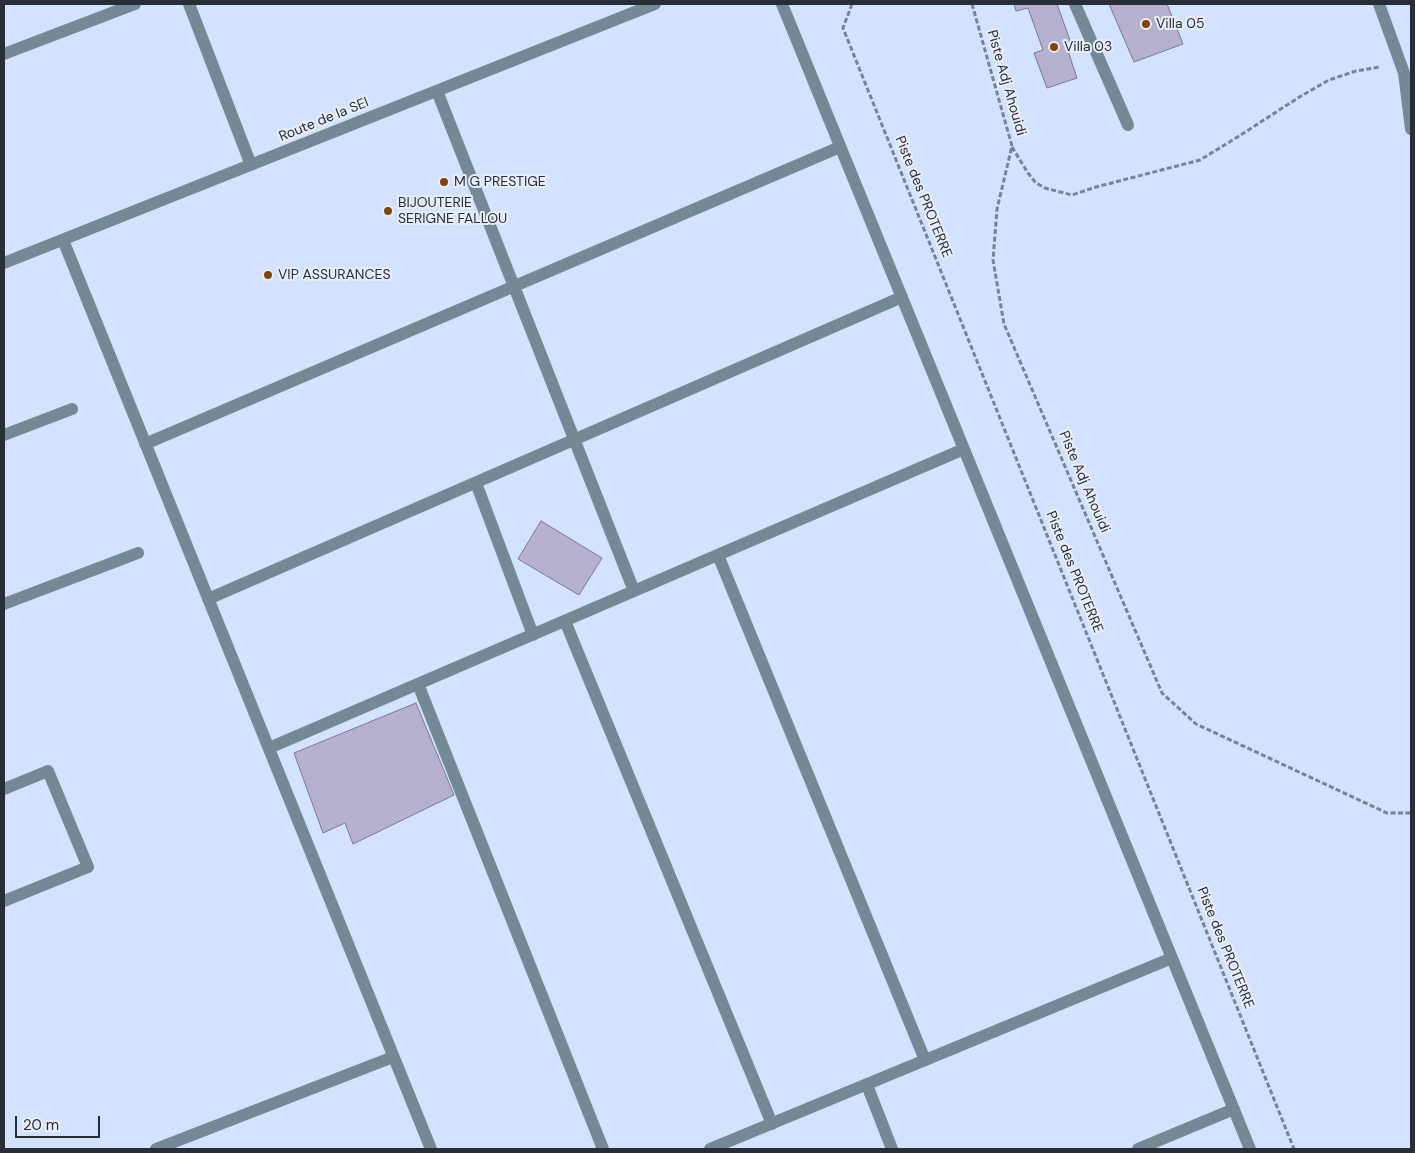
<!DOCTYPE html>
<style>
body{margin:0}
#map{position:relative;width:1415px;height:1153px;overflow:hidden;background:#d3e2fe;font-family:"DM Sans",sans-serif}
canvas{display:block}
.frame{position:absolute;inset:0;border:5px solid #282d38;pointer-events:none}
.scale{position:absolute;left:15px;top:1116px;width:85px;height:22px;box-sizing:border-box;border:2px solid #282d38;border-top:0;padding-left:6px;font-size:15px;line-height:18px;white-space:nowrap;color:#282d38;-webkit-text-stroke:4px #e9effa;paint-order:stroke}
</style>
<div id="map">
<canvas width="1415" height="1153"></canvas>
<div class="frame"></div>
<div class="scale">20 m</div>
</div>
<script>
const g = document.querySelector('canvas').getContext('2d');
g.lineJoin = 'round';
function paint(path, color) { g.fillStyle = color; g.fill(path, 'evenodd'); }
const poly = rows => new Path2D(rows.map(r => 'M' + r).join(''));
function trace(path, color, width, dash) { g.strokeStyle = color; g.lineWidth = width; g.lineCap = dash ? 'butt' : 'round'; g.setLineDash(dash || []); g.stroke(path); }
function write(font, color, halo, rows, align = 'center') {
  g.font = font + ' "DM Sans",sans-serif'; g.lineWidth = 4; g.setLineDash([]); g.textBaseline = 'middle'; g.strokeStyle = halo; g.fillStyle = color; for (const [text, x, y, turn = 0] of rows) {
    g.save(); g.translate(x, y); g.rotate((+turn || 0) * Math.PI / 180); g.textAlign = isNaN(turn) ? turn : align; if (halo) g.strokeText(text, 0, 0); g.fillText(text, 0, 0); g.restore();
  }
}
const building = poly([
 [1014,4,1057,4,1071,43,1066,45,1077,78,1047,88,1034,53,1043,50,1028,8,1016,11,1014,4],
 [1109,4,1167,4,1183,44,1134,62,1109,4],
 [541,521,602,558,579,595,518,559,541,521],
 [416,703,454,795,353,844,345,823,323,833,294,753,416,703]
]);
paint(building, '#b6b1ce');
trace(building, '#7c7792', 1);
trace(poly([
 [852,4,843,28,1294,1149],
 [972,4,1012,146,997,209,993,260,1004,324,1162,693,1196,724,1387,813,1411,813],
 [1012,147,1028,173,1036,183,1045,188,1072,195,1096,187,1200,160,1236,138,1301,96,1329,80,1356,71,1380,67]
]), '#798396', 3, [5, 2.5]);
trace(poly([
 [189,4,251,165],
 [782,4,1250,1149],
 [1075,4,1128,125],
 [1379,4,1404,73,1411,129],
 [4,54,135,4],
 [437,91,634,591],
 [63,240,431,1149],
 [4,263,655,4],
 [4,435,72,409],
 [145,444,840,147],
 [476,483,533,635],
 [718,555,925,1060],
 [208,599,902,297],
 [4,604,138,553],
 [565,621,772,1124],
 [418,684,603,1149],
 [269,748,964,449],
 [4,789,48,771,88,867,4,901],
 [867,1085,892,1149],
 [156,1149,393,1057],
 [710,1149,1172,958],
 [1138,1149,1234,1109]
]), '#748995', 12);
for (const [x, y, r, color] of [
 [1146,24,5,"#824404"],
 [1054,47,5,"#824404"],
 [444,182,5,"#824404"],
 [388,211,5,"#824404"],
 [268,275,5,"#824404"]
]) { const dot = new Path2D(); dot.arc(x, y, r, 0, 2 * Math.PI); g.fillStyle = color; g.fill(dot); trace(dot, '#e9effa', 2); }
write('14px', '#282d38', '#e9effa', [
 ["Villa 05",1156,24],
 ["Villa 03",1064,47],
 ["M G PRESTIGE",454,182],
 ["BIJOUTERIE",398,203],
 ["SERIGNE FALLOU",398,219],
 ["VIP ASSURANCES",278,275]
], 'left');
write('14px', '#282d38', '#e9effa', [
 ["Piste Adj Ahouidi",1006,83,74],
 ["Route de la SEI",324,120,-22],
 ["Piste des PROTERRE",923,197,68],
 ["Piste Adj Ahouidi",1084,482,67],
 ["Piste des PROTERRE",1074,572,68],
 ["Piste des PROTERRE",1225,948,68]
]);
</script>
